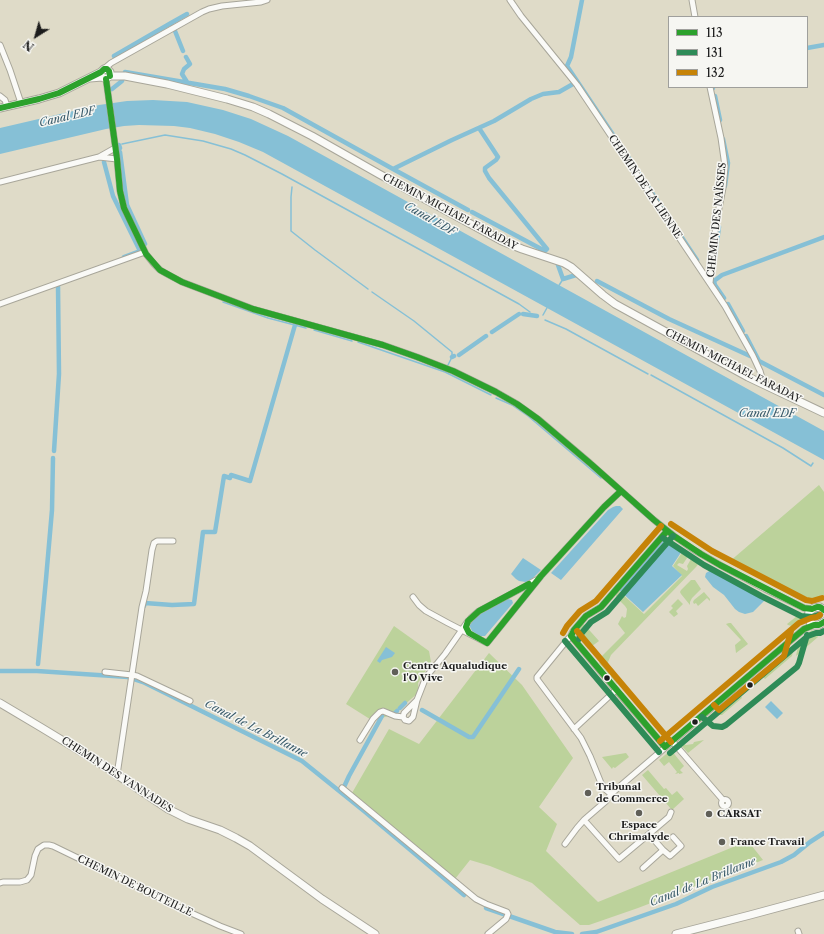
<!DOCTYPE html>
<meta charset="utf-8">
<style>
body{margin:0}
#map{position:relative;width:824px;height:934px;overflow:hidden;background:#dfdbc8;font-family:"Libre Caslon Text",serif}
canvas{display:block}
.legend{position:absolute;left:668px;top:16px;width:140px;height:72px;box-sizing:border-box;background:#f6f6f2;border:1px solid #9f9f9c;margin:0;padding:5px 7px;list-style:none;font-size:12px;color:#1c1c1c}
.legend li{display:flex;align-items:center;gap:8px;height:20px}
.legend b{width:20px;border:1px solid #9f9f9c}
.north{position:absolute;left:16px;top:16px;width:40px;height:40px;-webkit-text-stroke:3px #f6f6f2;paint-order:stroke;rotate:217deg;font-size:11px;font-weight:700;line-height:16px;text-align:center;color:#1c1c1c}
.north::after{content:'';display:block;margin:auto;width:14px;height:18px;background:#1c1c1c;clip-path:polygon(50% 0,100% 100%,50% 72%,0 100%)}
</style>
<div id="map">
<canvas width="824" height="934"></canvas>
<ul class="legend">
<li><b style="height:5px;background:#2ca12c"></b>113</li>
<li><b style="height:5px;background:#2e8b57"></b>131</li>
<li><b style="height:5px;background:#c68307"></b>132</li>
</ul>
<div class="north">N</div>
</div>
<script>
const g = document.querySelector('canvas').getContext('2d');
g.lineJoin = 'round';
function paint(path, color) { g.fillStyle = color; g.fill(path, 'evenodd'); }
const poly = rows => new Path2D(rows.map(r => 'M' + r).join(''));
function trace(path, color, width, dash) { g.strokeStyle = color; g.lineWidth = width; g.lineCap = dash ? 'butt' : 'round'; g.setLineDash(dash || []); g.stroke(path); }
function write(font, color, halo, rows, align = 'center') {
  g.font = font + ' "Libre Caslon Text",serif'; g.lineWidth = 3; g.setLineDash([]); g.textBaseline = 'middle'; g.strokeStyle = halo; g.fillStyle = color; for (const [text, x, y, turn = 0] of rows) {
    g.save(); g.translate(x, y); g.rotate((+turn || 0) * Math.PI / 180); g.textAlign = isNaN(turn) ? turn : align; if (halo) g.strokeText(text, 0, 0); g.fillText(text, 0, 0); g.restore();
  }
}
paint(poly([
 [819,485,824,492,824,595,818,600,815,601,729,562],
 [683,551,686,553,687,558,683,564,679,563,677,565,687,571,688,569,687,566,691,559,695,558,699,561,699,563,696,567,611,655,608,662,609,667,620,682,617,684,599,663,601,657,625,633,618,624,622,616,624,618,626,617,627,609,625,606,617,598,615,593,618,590,644,614,682,576,673,566],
 [691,580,695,580,701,589,692,598,690,602,690,605,681,594,680,592,681,590],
 [704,592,710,599,710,601,707,598,698,606,700,609,696,603,694,604,693,602,694,600],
 [678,599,683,604,676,611,678,614,674,617,669,612,673,608,671,606],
 [796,612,801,615,802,617,801,622,795,627,788,625,787,624,797,616],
 [583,623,599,641,588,649,576,635,578,632,577,631],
 [729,623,731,623,748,644,736,653,735,645,741,640,726,624],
 [394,626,429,651,431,662,418,683,419,692,394,714,373,721,346,704],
 [812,630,815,633,818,637,796,656,799,641],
 [795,644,792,656,765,679,763,677,765,675,767,669],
 [489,653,522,685,573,758,539,807,557,824,546,851,598,902,748,841,763,860,638,908,589,925,580,925,532,883,490,866,470,860,455,879,352,793,389,729,419,744],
 [741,696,742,698,722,715,718,715,714,714,732,698,738,698],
 [704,740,688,753,681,745,684,744,686,745,693,744,694,742],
 [671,750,684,766,680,770,683,773,679,774,679,773,675,774,677,772,669,762,664,766,659,760],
 [626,753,629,757,615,768,613,767,612,769,602,757],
 [648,770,664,789,666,788,672,795,677,791,684,799,672,810,642,775]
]), '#bcd29b');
paint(poly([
 [153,100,187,102,223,110,251,119,288,136,824,431,824,460,263,152,239,142,215,134,190,128,174,126,139,125,124,126,106,129,0,154,0,128,99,105,127,101],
 [616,506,620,506,623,509,561,580,551,573,608,510,613,507],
 [664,538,682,551,672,566,682,575,643,612,619,590],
 [523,558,541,570,533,578,526,582,519,581,516,579,511,574],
 [711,570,717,572,767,598,753,612,745,614,739,612,735,609,724,595,713,587,705,577,706,573],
 [508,599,512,600,513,603,485,636,480,636,472,631,470,627,470,625,475,618,482,613],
 [386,647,395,653,392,657,382,660,380,663,377,661],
 [771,701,783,713,777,719,765,707]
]), '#86c0d6');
trace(poly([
 [122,144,165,135,203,141,231,149,245,155,282,174,519,304,530,312],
 [292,187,291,197,291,231,315,250,368,289],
 [558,287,563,279],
 [372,292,414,321,452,352,452,357,448,365],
 [223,302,268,318,306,328],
 [543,315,548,306],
 [545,320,566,329,648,374],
 [314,330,352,341],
 [358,342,445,372,491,395],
 [651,375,783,448,811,466,813,463],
 [496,398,512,405,528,416,601,478],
 [634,506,649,519]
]), '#86c0d6', 1.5);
trace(poly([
 [582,0,571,57,567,66,697,260],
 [171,24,171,23,187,14],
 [175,31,183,51],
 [807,48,824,45],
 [114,56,171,23],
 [186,57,190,64,184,69,182,74,187,82],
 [125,72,225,89,249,96,283,108,393,169],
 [713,87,713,88],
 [112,89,122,81],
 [715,96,720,120],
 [723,139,728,163,725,186],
 [119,145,120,148],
 [120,152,127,205,145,244],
 [104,162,113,196,140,251,124,257],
 [468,210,393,169,452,140,494,121,531,99,543,94,559,92,573,84],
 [472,212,545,251,547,249,489,178,485,171,485,168,496,160,498,157,479,128],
 [715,256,719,227],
 [558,265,563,279,576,275],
 [597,281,669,319,750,356],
 [724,298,715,285,714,281,722,275,824,237],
 [728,304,743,331],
 [523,314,537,316],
 [492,332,519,314],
 [746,336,759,361,824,395],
 [459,355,486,336],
 [452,357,454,356],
 [54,451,59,374,58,285],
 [231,475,250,481,295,325],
 [144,606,145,603,172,605,194,604,203,532,215,532,224,476,230,478],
 [38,664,46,579,52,510,53,458],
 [0,671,37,671,128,677,143,682,302,761,364,811,464,895],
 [400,708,405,703],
 [422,710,469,737,473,737,519,669],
 [395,713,397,711],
 [344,787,349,776,382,716],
 [486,908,555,932,572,934],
 [582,934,596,932,676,904,712,887,781,862,794,855,810,842,824,833]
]), '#86c0d6', 4.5);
const street = poly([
 [510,0,521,16,577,85,725,306,753,356,760,371,764,385],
 [692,0,695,17],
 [0,45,10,70,21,103],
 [104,69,111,63,202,12,209,9,222,6,261,2,267,0],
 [106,79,117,159,120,191,124,208,146,254,154,264,160,270,167,274,182,282,253,309,383,345,417,357,453,371,496,392,517,404,538,419,591,464,654,520,674,536,694,550,720,565,765,589,804,608,812,609],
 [710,87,721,138,724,159,725,167,723,188,716,223,710,283],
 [0,96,5,100,7,106],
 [99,157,115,148],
 [0,182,99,157,117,159],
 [0,304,145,252],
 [413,597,419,605,426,611,448,623,487,643,541,576,604,507,621,491],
 [467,623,471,618,479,611,524,587,536,580],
 [571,636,616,690,665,747],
 [105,672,132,675,137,676,190,701],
 [417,700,404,713,403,717,405,720,409,721,413,717,417,700,426,677,445,654,468,621],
 [574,729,616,690],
 [360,740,373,719,380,712,383,711,395,716,403,717],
 [672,741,723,800],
 [117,775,142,607,146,591,152,550,154,543,157,541,173,541],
 [342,788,476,899,486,904,507,912,508,914,506,919,488,934],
 [611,794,605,789,601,783,590,756,581,738,537,679,537,677,568,639,571,636,572,633,574,630,586,616,601,607,667,531],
 '721.5 803a3.5 3.5 0 1 1 7 0a3.5 3.5 0 1 1-7 0Z',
 [584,820,619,859,649,834,663,850,643,868],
 [649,834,669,817,671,812],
 [565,844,577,828,584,820,606,801,612,793,804,629,814,625],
 [663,850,670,856,680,847,681,846,673,837],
 [0,883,3,882,20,882,27,880,31,875,35,856,38,849,44,845,49,845,53,846,189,912,220,926,241,934],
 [798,931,799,934]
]);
const secondary = poly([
 [110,76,125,76,167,84,227,99,253,107,269,114,312,136,379,174,502,241,522,249,564,263,571,267,603,295,615,304,748,377,824,413],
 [0,108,39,99,59,93,101,72,104,69,108,70,110,72,110,76,107,78,104,78,102,77,90,78],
 [824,610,820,607,814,608,809,612,808,617,810,622,814,625,819,625,824,622],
 [0,703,42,728,98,762,168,809,188,819,220,830,236,838,250,846,322,899,375,934],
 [676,934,750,915,824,895]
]);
trace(street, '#a8a69a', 7);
trace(secondary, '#a8a69a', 9);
trace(street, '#fafaf7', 5);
trace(secondary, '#fafaf7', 7);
trace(poly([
 [106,79,117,159,120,191,124,208,146,254,160,270,182,282,253,309,383,345,417,357,453,371,496,392,517,404,538,419,591,464,654,520,674,536,701,554,720,565,804,608,812,609,817,607,820,607,824,610],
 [0,108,39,99,59,93,101,72,104,69,107,69,109,71,110,76],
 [571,636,665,747],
 [571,636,574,630,586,616,601,607,667,531],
 [487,643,541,576,604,507,621,491],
 [487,643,469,633,466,627,468,621,479,611,529,584],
 [665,747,804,629,814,625,819,625,824,622]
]), '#2ca12c', 6);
trace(poly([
 [663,538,704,565,761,596,801,616,812,617,818,615,819,616],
 [579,639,580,635,591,622,607,612,673,536],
 [565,641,659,752],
 [702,717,713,726,722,727,726,725,797,667,799,663,807,635],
 [670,753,808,636,816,633,820,633,824,631]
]), '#2e8b57', 6);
trace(poly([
 [671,524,712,551,806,600,812,601,822,598],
 [577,631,671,742],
 [563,633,567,626,580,611,596,601,661,526],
 [714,705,719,710,784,656,791,631],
 [660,741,799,623,811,618,817,617,820,615]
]), '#c68307', 6);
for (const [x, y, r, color] of [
 [395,672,4,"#605f58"],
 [607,678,3.5,"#1c1c1c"],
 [750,685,3.5,"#1c1c1c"],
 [695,722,3.5,"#1c1c1c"],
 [588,793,4,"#605f58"],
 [639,813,4,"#605f58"],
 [709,814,4,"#605f58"],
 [722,842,4,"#605f58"]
]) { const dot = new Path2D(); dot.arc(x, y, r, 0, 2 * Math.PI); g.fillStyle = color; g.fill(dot); trace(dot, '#f6f6f2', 1.5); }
write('10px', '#1c1c1c', '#f6f6f2', [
 ["CHEMIN DE LA LIENNE",645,187,56],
 ["CHEMIN MICHAEL FARADAY",450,212,28],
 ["CHEMIN DES NAÏSSES",717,220,-84],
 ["CHEMIN MICHAEL FARADAY",733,366,27],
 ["CHEMIN DES VANNADES",117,775,33],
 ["CHEMIN DE BOUTEILLE",135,886,26]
]);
write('bold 10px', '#1c1c1c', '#f6f6f2', [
 ["Centre Aqualudique",403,666],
 ["l'O Vive",403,678],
 ["Tribunal",596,787],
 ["de Commerce",596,799],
 ["CARSAT",717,814],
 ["Espace",639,825,"center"],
 ["Chrimalyde",639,837,"center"],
 ["France Travail",730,842]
], 'left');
write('italic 11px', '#375969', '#f6f6f2', [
 ["Canal EDF",67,117,-13],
 ["Canal EDF",430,219,29],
 ["Canal EDF",767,414],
 ["Canal de La Brillanne",256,729,27],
 ["Canal de La Brillanne",703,882,-22]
]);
</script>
